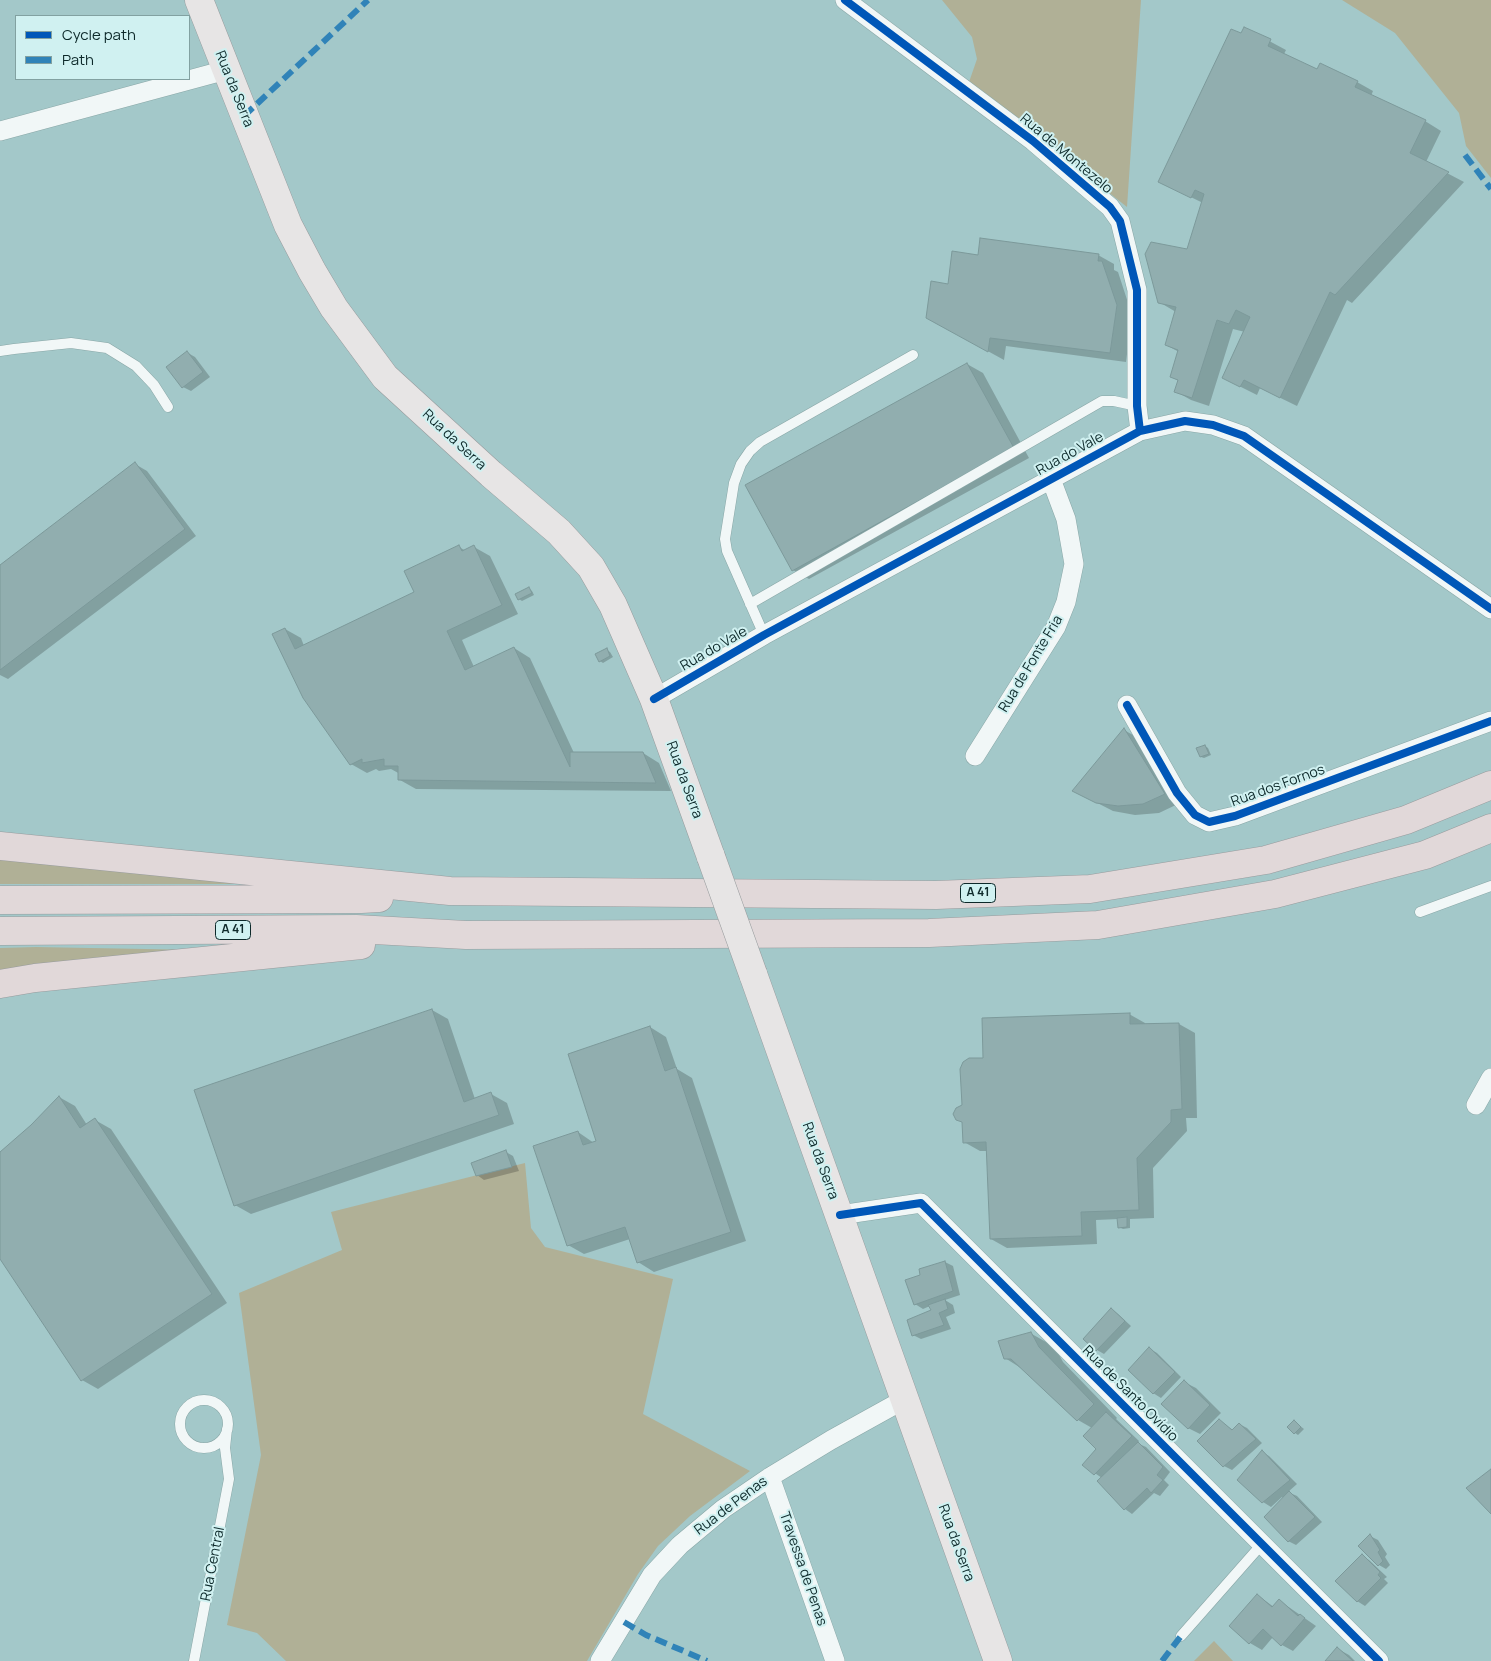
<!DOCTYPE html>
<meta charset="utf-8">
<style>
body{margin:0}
#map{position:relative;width:1491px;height:1661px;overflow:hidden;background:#a3c8c9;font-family:Manrope,sans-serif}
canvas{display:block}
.legend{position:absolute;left:15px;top:15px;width:175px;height:65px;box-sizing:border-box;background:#d0f1f1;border:1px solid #82a1a1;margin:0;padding:6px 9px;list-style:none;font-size:15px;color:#0d292a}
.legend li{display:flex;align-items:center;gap:10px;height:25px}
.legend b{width:25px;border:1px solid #82a1a1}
</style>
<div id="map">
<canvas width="1491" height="1661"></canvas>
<ul class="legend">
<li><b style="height:6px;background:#0057b8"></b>Cycle path</li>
<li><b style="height:6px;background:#3083b8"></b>Path</li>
</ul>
</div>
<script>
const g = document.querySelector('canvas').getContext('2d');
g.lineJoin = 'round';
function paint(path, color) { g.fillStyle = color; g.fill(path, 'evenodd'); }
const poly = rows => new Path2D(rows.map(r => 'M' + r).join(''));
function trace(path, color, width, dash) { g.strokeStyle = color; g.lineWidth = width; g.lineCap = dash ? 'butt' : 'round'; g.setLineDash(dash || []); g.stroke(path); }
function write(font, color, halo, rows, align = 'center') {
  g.font = font + ' Manrope,sans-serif'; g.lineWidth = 4; g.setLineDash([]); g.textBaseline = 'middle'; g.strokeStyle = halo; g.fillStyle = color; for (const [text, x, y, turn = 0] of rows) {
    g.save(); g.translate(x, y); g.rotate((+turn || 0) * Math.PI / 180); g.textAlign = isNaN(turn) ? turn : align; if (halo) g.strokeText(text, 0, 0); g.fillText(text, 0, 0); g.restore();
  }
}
paint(poly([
 [942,0,1141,0,1127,207,1044,141,968,85,977,59,972,37],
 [1342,0,1491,0,1491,178,1466,146,1459,113,1395,33],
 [0,856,267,884,0,884],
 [36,947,200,950,0,972,0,948],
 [525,1163,531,1228,545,1247,673,1279,643,1414,750,1471,690,1516,658,1546,638,1574,587,1661,286,1661,257,1633,227,1625,261,1455,239,1293,342,1250,331,1212],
 [1214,1641,1233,1661,1194,1661]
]), '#b0b096');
paint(poly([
 [1245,28,1286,50,1284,54,1318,71,1357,82,1373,91,1371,96,1425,121,1441,131,1426,162,1464,182,1352,303,1347,300,1297,406,1260,388,1257,395,1239,386,1245,332,1233,329,1209,406,1191,400,1175,391,1179,381,1171,377,1179,352,1166,345,1176,312,1159,302,1188,250,1203,203,1160,182],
 [1098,255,1114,264,1114,270,1118,272,1132,315,1126,362,1006,346,1004,360,944,327,949,285,979,256],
 [188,353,195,357,210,377,191,391,183,387],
 [967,364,983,373,1029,458,809,579,793,570],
 [135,464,147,471,196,536,8,679,0,675,0,566],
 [459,547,466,551,474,547,490,556,518,614,462,640,474,667,514,648,530,658,574,753,643,753,659,763,671,791,416,789,400,780,400,774,391,769,379,771,376,769,367,773,351,764,285,629,301,638,304,646,415,593],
 [529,589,532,591,534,595,522,601,519,599],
 [607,650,610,652,613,657,603,663,600,661],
 [1124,730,1140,739,1180,803,1159,813,1135,815,1113,811,1074,791],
 [1205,746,1208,748,1211,755,1204,758,1201,757],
 [432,1010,448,1019,475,1099,491,1094,507,1103,514,1124,251,1214,235,1205],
 [1129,1014,1145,1023,1145,1025,1179,1024,1195,1033,1197,1118,1186,1118,1187,1131,1153,1168,1154,1218,1130,1219,1130,1228,1123,1229,1119,1227,1119,1219,1096,1220,1097,1244,1007,1248,991,1239,988,1151,980,1151,964,1142,963,1106,985,1059],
 [650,1027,666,1037,677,1069,692,1078,746,1241,654,1272,638,1262,630,1239,584,1254,568,1245,578,1132,594,1143,598,1141],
 [59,1097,75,1106,87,1125,95,1120,111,1129,227,1303,98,1389,82,1380,0,1256,0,1154,32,1126],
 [506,1152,513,1156,519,1171,484,1180,477,1175],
 [945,1262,953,1266,960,1295,945,1300,953,1305,955,1313,946,1317,951,1329,921,1339,913,1335,932,1311,930,1306,923,1309,915,1304,922,1276],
 [1111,1309,1118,1314,1131,1326,1104,1354,1097,1350],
 [1030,1333,1055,1347,1063,1362,1117,1418,1116,1419,1139,1441,1137,1443,1146,1447,1170,1472,1164,1480,1169,1485,1160,1496,1154,1493,1132,1514,1125,1509,1099,1481,1102,1478,1083,1465,1098,1449,1092,1428,1078,1420,1024,1370,1005,1358],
 [1150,1349,1157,1353,1181,1377,1161,1398,1153,1393],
 [1184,1382,1196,1388,1221,1413,1200,1434,1188,1428],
 [1219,1421,1233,1430,1239,1424,1247,1428,1262,1443,1232,1470,1224,1466],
 [1295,1422,1304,1429,1298,1435,1295,1433],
 [1262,1452,1269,1456,1297,1484,1288,1492,1297,1496,1322,1522,1296,1545,1288,1541,1284,1498,1282,1497,1271,1507,1263,1502],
 [1370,1536,1378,1540,1387,1554,1385,1557,1390,1565,1386,1569,1379,1565],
 [1362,1556,1369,1560,1387,1577,1384,1579,1388,1583,1365,1606,1357,1601],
 [1257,1595,1274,1607,1280,1601,1316,1626,1293,1651,1282,1645,1273,1637,1262,1650,1250,1643,1230,1626],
 [1338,1649,1349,1655,1355,1661,1326,1661]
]), '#0003');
const building = poly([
 [1244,27,1271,39,1268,46,1317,69,1320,63,1358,81,1355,87,1426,120,1410,153,1449,172,1335,295,1330,292,1280,398,1244,380,1240,387,1222,378,1250,317,1236,310,1229,324,1217,320,1192,398,1174,392,1178,380,1170,377,1178,350,1165,345,1176,307,1158,303,1145,254,1151,242,1187,249,1204,194,1195,190,1191,198,1158,182,1231,29,1241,33,1244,27],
 [980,238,1099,254,1098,261,1102,261,1117,305,1110,353,990,338,988,352,926,318,931,281,948,284,952,251,978,255,980,238],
 [187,351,203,372,182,388,166,367,187,351],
 [967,363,1014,448,792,571,745,485,967,363],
 [135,462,185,529,0,670,0,565,135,462],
 [459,545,462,551,474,545,502,605,447,631,465,670,514,647,570,767,570,752,643,752,656,783,398,780,398,766,384,766,384,759,362,763,362,759,350,765,303,698,272,634,285,628,295,649,414,592,404,571,459,545],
 [529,587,532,593,518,600,515,594,529,587],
 [607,648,610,656,599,662,595,654,607,648],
 [1124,728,1165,794,1143,804,1118,806,1096,803,1072,791,1124,728],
 [1205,745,1209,754,1200,757,1196,748,1205,745],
 [432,1009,464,1102,491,1092,499,1115,234,1206,194,1090,432,1009],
 [1130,1013,1130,1024,1179,1023,1182,1109,1171,1110,1171,1122,1137,1158,1139,1210,1081,1212,1082,1236,990,1239,986,1142,963,1143,962,1122,956,1120,953,1114,956,1108,962,1105,960,1069,963,1062,969,1058,983,1058,982,1018,1130,1013],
 [650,1026,665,1071,676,1067,731,1232,637,1263,625,1227,567,1246,533,1146,578,1131,583,1145,596,1141,568,1054,650,1026],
 [59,1096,80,1128,95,1118,212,1294,81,1381,0,1259,0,1152,31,1125,59,1096],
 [506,1150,512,1167,476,1176,471,1163,506,1150],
 [1127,1217,1127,1227,1118,1228,1117,1218,1127,1217],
 [945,1261,953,1291,914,1305,905,1280,920,1275,919,1269,945,1261],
 [945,1299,948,1309,939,1313,944,1325,912,1336,907,1320,931,1310,928,1305,945,1299],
 [1111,1308,1125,1321,1096,1351,1083,1339,1111,1308],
 [1031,1332,1039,1347,1094,1404,1077,1421,1011,1359,1004,1359,998,1341,1031,1332],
 [1149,1347,1175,1372,1153,1394,1128,1370,1149,1347],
 [1184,1380,1210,1405,1188,1429,1161,1404,1184,1380],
 [1106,1412,1132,1436,1094,1475,1082,1465,1096,1449,1083,1436,1106,1412],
 [1219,1419,1232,1430,1239,1423,1256,1439,1223,1467,1197,1441,1219,1419],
 [1294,1420,1301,1427,1294,1434,1287,1427,1294,1420],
 [1138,1442,1163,1467,1157,1475,1163,1480,1151,1493,1147,1488,1124,1510,1097,1481,1138,1442],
 [1262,1450,1290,1480,1262,1503,1237,1480,1262,1450],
 [1491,1469,1491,1514,1466,1488,1491,1469],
 [1289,1491,1315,1517,1288,1542,1264,1517,1289,1491],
 [1370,1534,1380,1550,1378,1552,1383,1561,1378,1566,1358,1546,1370,1534],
 [1362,1554,1380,1572,1378,1575,1381,1578,1357,1602,1335,1581,1362,1554],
 [1257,1594,1272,1607,1279,1599,1298,1616,1300,1614,1305,1618,1281,1646,1263,1629,1249,1644,1229,1626,1257,1594],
 [1337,1647,1353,1661,1325,1661,1337,1647]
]);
paint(building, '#91aeaf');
trace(building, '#7c999a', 1);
const lane = poly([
 [0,351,14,349,71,343,107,348,136,366,154,385,168,407],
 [750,604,1102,401,1114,401,1137,406],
 [764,635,727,551,725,539,734,483,741,464,750,451,760,442,913,355],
 [1420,912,1491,886],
 '180 1424a24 24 0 1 1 48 0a24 24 0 1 1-48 0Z',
 [1181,1636,1262,1544],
 [194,1661,229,1479,225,1448,227,1429]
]);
const street = poly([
 [845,0,1033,141,1110,207,1120,221,1137,290,1137,406,1140,431],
 [0,131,226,70],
 [654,699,764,635,1140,431,1185,421,1213,425,1244,436,1491,609],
 [1127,705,1177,793,1195,815,1209,822,1235,816,1491,721],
 [975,756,1056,627,1066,602,1074,564,1066,519,1051,479],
 [1476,1105,1491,1078],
 [840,1215,921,1203,1379,1661],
 [770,1477,835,1661],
 [600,1661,652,1575,680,1545,723,1509,770,1477,831,1440,905,1399]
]);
const primary = poly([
 [199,0,288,225,312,271,334,308,385,377,491,474,559,532,591,567,613,605,654,699,711,857],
 [753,974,998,1661]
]);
const highway = poly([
 [0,846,450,891,936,895,1090,889,1266,860,1406,820,1491,785],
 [0,900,361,899,379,898],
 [0,931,356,929,466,935,929,933,1098,925,1275,894,1425,855,1491,828],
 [0,984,35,978,361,945]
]);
trace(lane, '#88a6a6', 11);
trace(street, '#88a6a6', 20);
trace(primary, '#979b9d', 29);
trace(highway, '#979b9d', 29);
trace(lane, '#f1f7f7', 10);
trace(street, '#f1f7f7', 19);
trace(primary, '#e7e5e5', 28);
trace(highway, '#e1d8d9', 28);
const primaryBridge = poly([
 [711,857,753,974]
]);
trace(primaryBridge, '#979b9d', 29, []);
trace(primaryBridge, '#e7e5e5', 28);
trace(poly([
 [244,116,368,0],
 [1465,155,1491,189],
 [624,1622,646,1635,707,1661],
 [1162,1661,1181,1636]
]), '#3083b8', 6, [12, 6]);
trace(poly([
 [845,0,1033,141,1110,207,1120,221,1137,290,1137,406,1140,431],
 [654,699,764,635,1140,431,1185,421,1213,425,1244,436,1491,609],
 [1127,705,1177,793,1195,815,1209,822,1235,816,1491,721],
 [840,1215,921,1203,1379,1661]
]), '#0057b8', 8);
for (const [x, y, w] of [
 [978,893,35],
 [233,930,35]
]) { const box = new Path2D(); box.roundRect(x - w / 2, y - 9.5, w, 19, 4); g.fillStyle = '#d0f1f1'; g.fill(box); trace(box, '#0d292a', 1); }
write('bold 12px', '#0d292a', null, [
 ["A 41",978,893],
 ["A 41",233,930]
]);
write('14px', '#0d292a', '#d0f1f1', [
 ["Rua da Serra",234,89,68],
 ["Rua de Montezelo",1066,154,40],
 ["Rua da Serra",454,440,43],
 ["Rua do Vale",1070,454,-29],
 ["Rua do Vale",714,649,-30],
 ["Rua de Fonte Fria",1031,664,-59],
 ["Rua da Serra",684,780,70],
 ["Rua dos Fornos",1278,786,-20],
 ["Rua da Serra",820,1161,70],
 ["Rua de Santo Ovídio",1130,1394,45],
 ["Rua de Penas",731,1506,-37],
 ["Rua da Serra",956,1543,70],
 ["Rua Central",213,1564,-79],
 ["Travessa de Penas",803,1569,71]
]);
</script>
